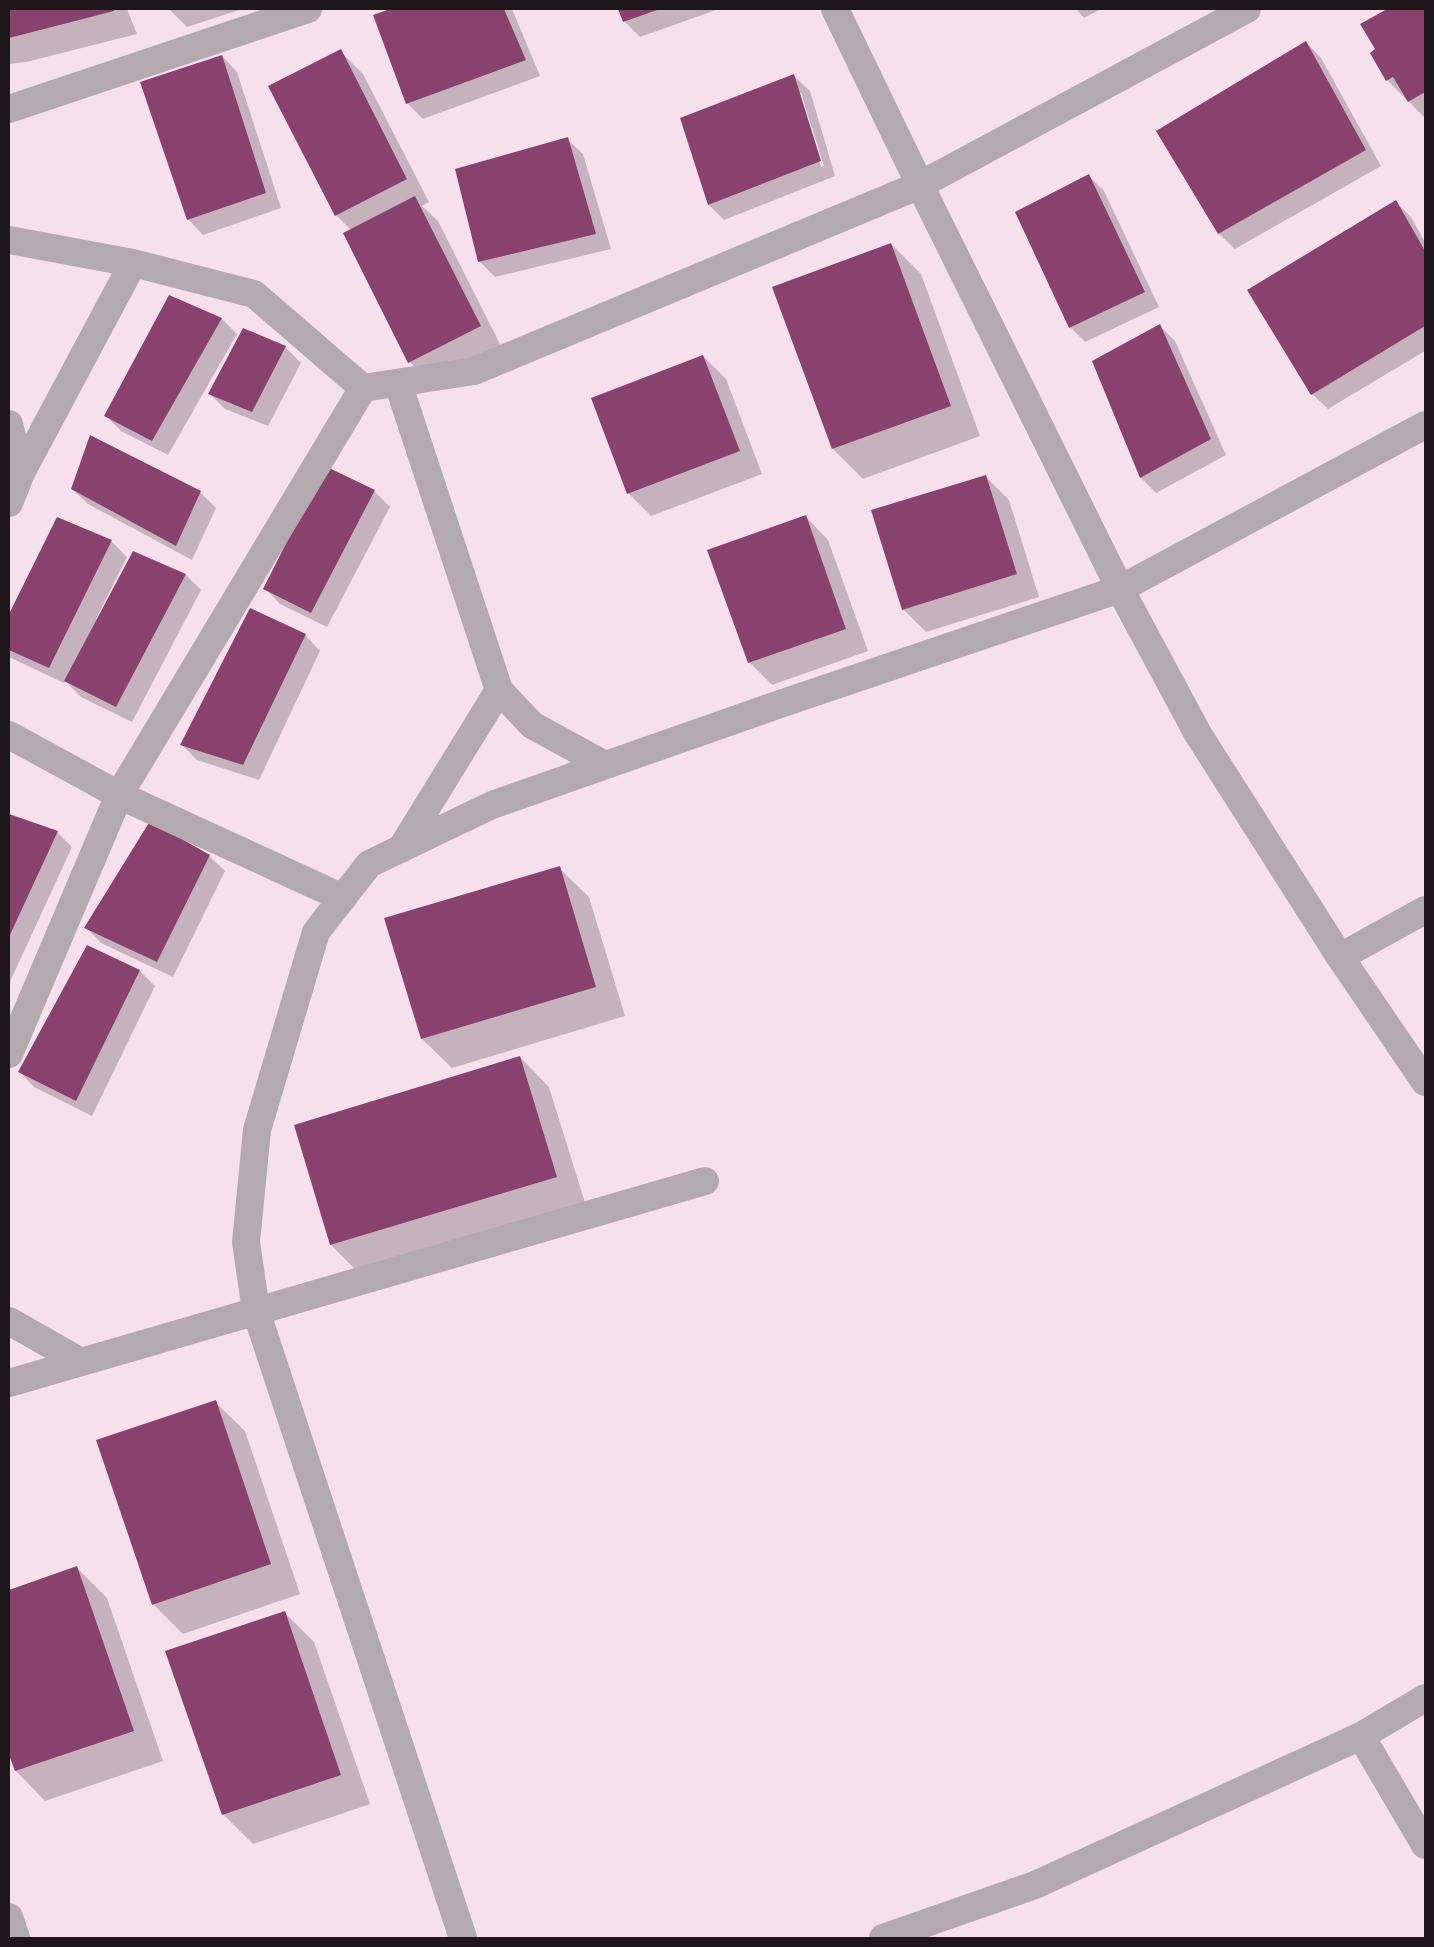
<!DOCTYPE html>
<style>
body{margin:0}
#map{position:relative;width:1434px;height:1947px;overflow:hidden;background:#f6e0eb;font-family:Merriweather,serif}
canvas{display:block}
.frame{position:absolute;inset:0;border:10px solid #1d161a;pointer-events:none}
</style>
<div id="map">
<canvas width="1434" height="1947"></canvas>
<div class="frame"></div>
</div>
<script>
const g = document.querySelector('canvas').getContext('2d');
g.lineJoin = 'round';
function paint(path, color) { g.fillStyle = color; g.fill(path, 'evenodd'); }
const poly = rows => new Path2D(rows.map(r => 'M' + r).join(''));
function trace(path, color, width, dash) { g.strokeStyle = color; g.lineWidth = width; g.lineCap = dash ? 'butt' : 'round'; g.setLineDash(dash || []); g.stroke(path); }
paint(poly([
 [9,9,127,9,137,34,26,62,9,64],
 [169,9,242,9,187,27],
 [393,9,512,9,540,76,423,119,407,103,374,16],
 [620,9,719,9,640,37,624,21],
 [1076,9,1101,9,1084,18],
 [1389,9,1425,9,1425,118,1387,80,1371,53,1377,50,1362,25],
 [1306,42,1321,58,1381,166,1235,249,1219,234,1158,132],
 [340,51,363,74,429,202,422,206,438,221,503,350,432,385,410,362,351,230,336,215],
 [222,56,237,72,281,208,203,235,188,219],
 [794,76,810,91,835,176,724,220,709,205,681,119],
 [799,93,801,93,824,166,821,167],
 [567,139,583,154,611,249,495,277,480,262,457,169],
 [1089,176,1104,191,1159,307,1085,342,1070,327],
 [1396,202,1411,217,1425,242,1425,351,1328,409,1312,394],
 [891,244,921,274,980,436,863,479,833,449,773,287],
 [170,296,222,319,237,334,168,455,121,431,105,415],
 [1160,326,1175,341,1226,455,1156,493,1141,478],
 [285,347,301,363,268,426,225,409,210,394],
 [703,356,726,379,762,474,651,516,628,493],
 [986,477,1009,500,1039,597,926,632,903,609],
 [72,489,200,492,216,508,192,560,88,504],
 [374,491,390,507,327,627,280,604,265,588],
 [806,517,828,540,868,651,772,685,749,662],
 [57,519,111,541,127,557,96,619,98,620,134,553,186,575,201,590,132,722,81,697,65,681,64,683,9,657,9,617],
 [305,635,320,651,259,780,197,760,181,744],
 [9,815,57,832,72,847,9,984],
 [209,856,225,871,173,977,101,943,86,927],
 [559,868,589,897,625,1016,452,1068,422,1039],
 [88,947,140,971,155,986,92,1116,34,1087,19,1071],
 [520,1057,549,1087,586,1206,361,1275,331,1245,295,1126],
 [215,1402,245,1431,300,1594,183,1634,153,1604],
 [77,1568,107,1598,163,1761,45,1801,16,1771,9,1751,9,1591],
 [284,1612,314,1642,370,1804,253,1844,223,1814]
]), '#0003');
paint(poly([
 [9,9,114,9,114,11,9,38],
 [390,9,504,9,526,60,406,104,373,15],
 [618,9,660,9,623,22],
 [1387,9,1425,9,1425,92,1408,102,1393,77,1386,81,1370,53,1375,49,1360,24],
 [1306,41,1366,150,1218,234,1156,131],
 [341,49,407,179,335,216,268,86],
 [222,55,266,193,187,220,140,82],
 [794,74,821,161,708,205,680,118],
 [568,137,596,234,478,262,455,169],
 [1089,174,1145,292,1069,328,1015,212],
 [415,196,481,326,408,363,343,233],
 [1396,200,1425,251,1425,326,1311,395,1247,290],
 [891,243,951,406,832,449,772,287],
 [169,295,222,318,152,441,104,416],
 [1160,324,1211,439,1140,478,1092,361],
 [243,328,286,346,252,412,208,394],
 [703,355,740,451,627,494,591,398],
 [90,435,201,491,176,546,71,489],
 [325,466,375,490,311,613,263,589],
 [986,475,1017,574,902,610,871,510],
 [806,515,846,629,748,663,707,550],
 [57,517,112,540,49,668,9,650,9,614],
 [133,551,186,574,116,707,64,681],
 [250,608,306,634,243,765,180,745],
 [9,814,58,831,9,937],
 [150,821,210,855,157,962,84,928],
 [560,866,596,987,421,1039,384,918],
 [87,945,140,970,76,1101,18,1072],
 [520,1056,557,1177,330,1245,294,1125],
 [216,1400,271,1564,152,1605,96,1440],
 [77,1566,134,1731,15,1771,9,1755,9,1590],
 [285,1611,341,1775,222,1815,165,1651]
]), '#89426e');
trace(poly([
 [835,9,920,185,1120,589,1198,734,1340,957,1425,1082],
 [9,109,308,9],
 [9,240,133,263,254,294,363,388,474,371,920,185,1247,9],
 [398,383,499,690],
 [9,424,21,473],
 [9,503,21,473,133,263],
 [9,735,119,795,343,898],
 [401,849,499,690,532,725,605,765],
 [1340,957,1425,910],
 [9,1054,119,795,363,388],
 [9,1321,81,1362],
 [9,1383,705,1181],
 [1361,1736,1425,1845],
 [9,1917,16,1938],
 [463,1938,256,1311,246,1242,257,1130,316,932,369,864,492,805,780,704,1120,589,1425,425],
 [883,1938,1035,1885,1361,1736,1425,1698]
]), '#b3aaaf', 28);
</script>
